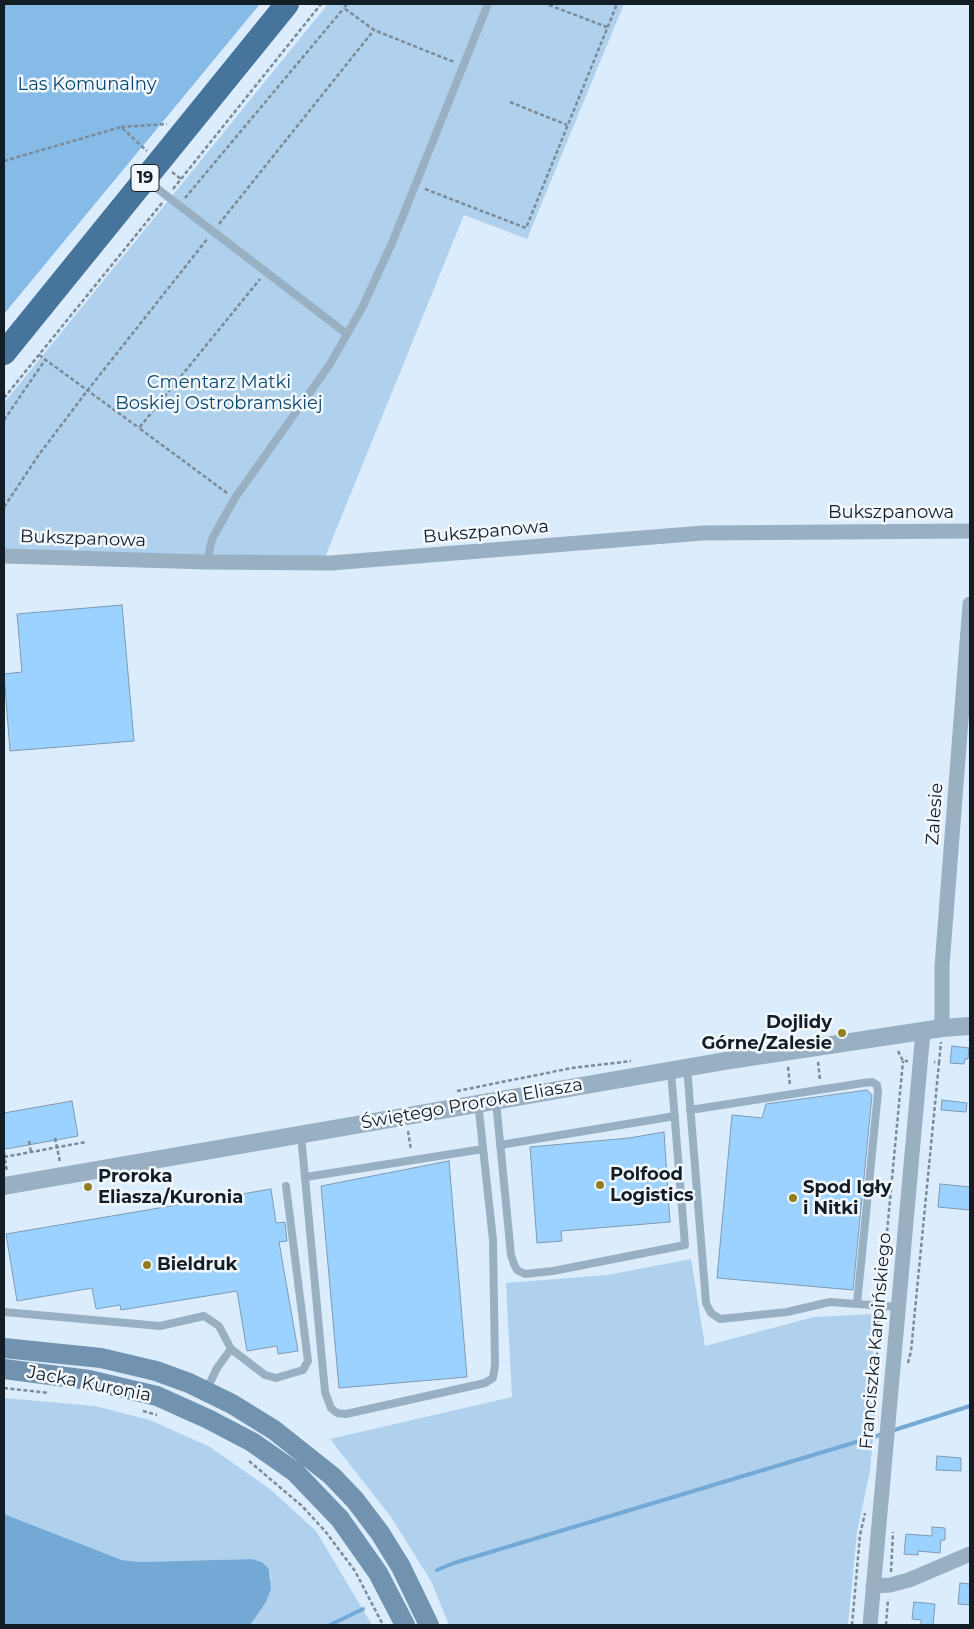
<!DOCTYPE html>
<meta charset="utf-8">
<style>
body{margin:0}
#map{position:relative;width:974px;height:1629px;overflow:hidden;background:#dbedfc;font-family:Montserrat,sans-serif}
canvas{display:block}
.frame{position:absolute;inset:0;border:5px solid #121d26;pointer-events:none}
</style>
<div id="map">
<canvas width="974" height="1629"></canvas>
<div class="frame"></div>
</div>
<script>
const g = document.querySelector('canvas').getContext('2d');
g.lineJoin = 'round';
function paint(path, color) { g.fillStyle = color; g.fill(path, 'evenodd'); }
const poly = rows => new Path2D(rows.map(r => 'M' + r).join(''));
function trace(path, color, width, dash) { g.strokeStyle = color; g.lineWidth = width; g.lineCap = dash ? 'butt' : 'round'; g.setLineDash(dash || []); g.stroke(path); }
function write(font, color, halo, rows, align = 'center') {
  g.font = font + ' Montserrat,sans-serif'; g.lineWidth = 5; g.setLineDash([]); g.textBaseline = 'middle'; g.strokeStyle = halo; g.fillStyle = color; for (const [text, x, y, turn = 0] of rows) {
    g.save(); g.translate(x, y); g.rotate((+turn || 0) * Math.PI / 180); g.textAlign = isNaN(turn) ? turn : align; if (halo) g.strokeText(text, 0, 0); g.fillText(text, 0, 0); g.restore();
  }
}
paint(poly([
 [328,4,624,4,527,239,464,215,325,557,4,550,4,403],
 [691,1259,705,1346,814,1317,875,1314,873,1350,877,1393,870,1471,857,1532,848,1625,449,1625,431,1581,391,1517,330,1439,512,1397,506,1283,607,1275],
 [4,1398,95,1406,150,1420,210,1447,270,1489,316,1531,372,1625,250,1625,271,1577,269,1569,262,1562,252,1559,139,1562,122,1560,4,1514]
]), '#afd1ed');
paint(poly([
 [4,4,260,4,4,314]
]), '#87bbe7');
paint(poly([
 [4,1514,122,1560,139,1562,252,1559,262,1562,269,1569,271,1589,266,1602,250,1625,4,1625]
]), '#75a9d5');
trace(poly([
 [891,1431,970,1406],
 [437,1570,454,1563,883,1434],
 [330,1625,363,1609]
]), '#75a9d5', 4);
const building = poly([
 [122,605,134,741,10,751,4,674,22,672,17,614,122,605],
 [952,1046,969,1048,968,1059,965,1059,964,1064,950,1063,952,1046],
 [867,1090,872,1095,853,1290,717,1278,732,1115,762,1118,766,1104,867,1090],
 [942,1100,967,1103,966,1112,941,1110,942,1100],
 [72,1101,78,1136,6,1149,4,1147,4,1113,72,1101],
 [664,1132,670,1222,561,1231,562,1241,537,1243,530,1147,629,1138,664,1132],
 [449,1161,467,1377,339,1388,321,1186,449,1161],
 [940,1184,970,1187,970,1210,938,1207,940,1184],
 [271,1189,276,1223,285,1222,287,1241,279,1242,298,1351,278,1354,277,1346,247,1351,237,1291,121,1310,120,1305,96,1309,92,1288,17,1301,6,1234,271,1189],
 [937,1456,961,1458,961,1471,936,1470,937,1456],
 [932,1527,945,1528,945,1540,941,1540,940,1553,918,1551,918,1555,904,1554,906,1534,932,1536,932,1527],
 [960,1583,970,1584,970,1605,958,1604,960,1583],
 [914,1602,935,1604,933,1625,921,1625,921,1620,912,1619,914,1602]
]);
paint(building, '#9cd2ff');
trace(building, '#7e9ab2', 1);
trace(poly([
 [347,4,344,8,374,30,454,62],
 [549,5,607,27],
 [510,102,567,125],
 [121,127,167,124],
 [4,161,121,127,147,151],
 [172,172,181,179],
 [173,189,321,4],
 [425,189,526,228,617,4],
 [185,198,344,8],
 [219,224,374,30],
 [39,355,139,428],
 [4,398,162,203],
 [4,420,45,360],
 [227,493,139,428,260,279],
 [4,507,38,456,87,391,208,238],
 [898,1051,903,1061,908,1061],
 [818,1062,820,1080],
 [939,1063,941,1042],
 [788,1067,790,1085],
 [457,1091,572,1068,631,1061],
 [408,1131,411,1150],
 [55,1138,60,1162],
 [29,1141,31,1152],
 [4,1153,7,1172],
 [4,1157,86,1142],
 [881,1296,903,1061],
 [878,1363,876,1343,879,1314],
 [908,1363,911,1351,939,1063,934,1062],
 [4,1388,49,1393],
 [143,1411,157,1415],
 [249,1461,302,1506,325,1531,355,1571,383,1625],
 [891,1572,893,1532],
 [852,1625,860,1535,865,1513],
 [886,1625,888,1599]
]), '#7b8a96', 2.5, [4, 2.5]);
trace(poly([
 [146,180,347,334],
 [207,562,212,539,235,498,330,364,362,308,392,243,488,4],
 [687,1067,706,1303,711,1313,720,1319,787,1312,830,1302,899,1307],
 [496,1101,511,1255,514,1264,517,1270,525,1274,553,1271,685,1245,671,1071],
 [690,1110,863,1083,872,1082,877,1085,878,1092,857,1304],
 [301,1135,325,1392,331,1408,337,1413,346,1414,485,1383,493,1378,495,1365,493,1240,478,1102],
 [500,1145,675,1116],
 [306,1177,483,1149],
 [4,1312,160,1326,204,1316,219,1326,231,1349,265,1375,276,1378,303,1370,308,1361,286,1186],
 [206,1391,217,1368,231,1349]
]), '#99b0c3', 8);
trace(poly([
 [4,556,207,562,331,563,703,533,970,531],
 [942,1028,942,966,970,604],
 [873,1586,890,1585,909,1580,970,1554],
 [870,1625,923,1031]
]), '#99b0c3', 15);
trace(poly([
 [4,1186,725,1061,942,1028,970,1026]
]), '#99b0c3', 18);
trace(poly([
 [4,1348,101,1358,156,1371,189,1383,232,1404,274,1430,332,1476,355,1500,380,1533,401,1567,429,1625],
 [4,1369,89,1380,157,1396,208,1419,252,1442,295,1472,340,1519,378,1573,405,1625]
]), '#7193af', 20);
trace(poly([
 [4,353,287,4]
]), '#46749a', 24);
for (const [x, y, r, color] of [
 [842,1033,5,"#937d24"],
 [600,1185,5,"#937d24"],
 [88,1187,5,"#937d24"],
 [793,1198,5,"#937d24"],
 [147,1265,5,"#937d24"]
]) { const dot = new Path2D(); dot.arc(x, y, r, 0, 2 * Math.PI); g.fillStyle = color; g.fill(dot); trace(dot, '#f2f8fd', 2); }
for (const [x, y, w] of [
 [145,178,28]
]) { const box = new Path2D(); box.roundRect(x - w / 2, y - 13.5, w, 27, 4); g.fillStyle = '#f2f8fd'; g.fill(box); trace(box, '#121d26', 1); }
write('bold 16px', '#121d26', null, [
 ["19",145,178]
]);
write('18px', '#094871', '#f2f8fd', [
 ["Las Komunalny",87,85],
 ["Cmentarz Matki",219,383],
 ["Boskiej Ostrobramskiej",219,404]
]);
write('18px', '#121d26', '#f2f8fd', [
 ["Bukszpanowa",891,513],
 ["Bukszpanowa",486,532,-5],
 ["Bukszpanowa",83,539,2],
 ["Zalesie",935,814,-86],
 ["Świętego Proroka Eliasza",472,1104,-10],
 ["Franciszka Karpińskiego",876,1341,-85],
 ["Jacka Kuronia",89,1384,11]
]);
write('bold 18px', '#121d26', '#f2f8fd', [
 ["Dojlidy",832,1023,"right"],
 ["Górne/Zalesie",832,1044,"right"],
 ["Polfood",610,1175],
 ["Logistics",610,1196],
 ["Proroka",98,1177],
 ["Eliasza/Kuronia",98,1198],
 ["Spod Igły",803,1188],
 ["i Nitki",803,1209],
 ["Bieldruk",157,1265]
], 'left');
</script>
